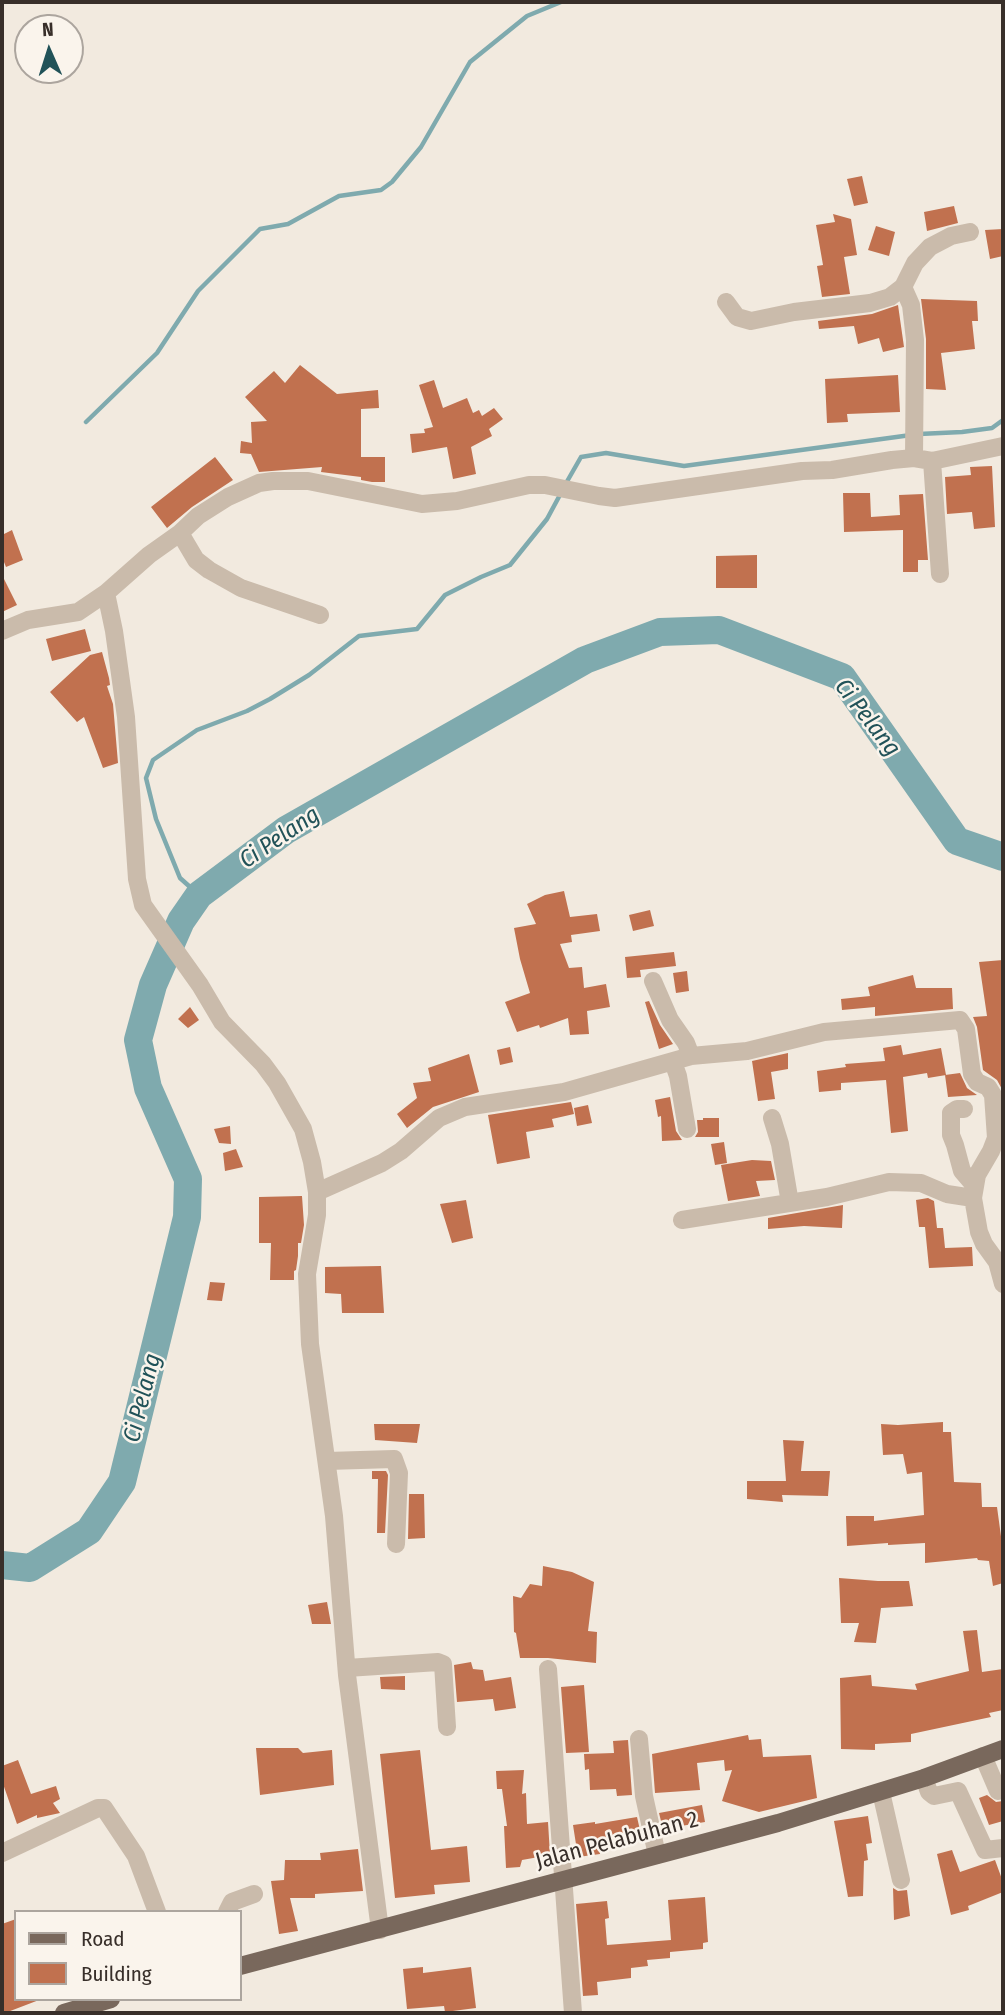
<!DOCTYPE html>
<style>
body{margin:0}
#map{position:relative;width:1005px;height:2015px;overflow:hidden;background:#f2eadf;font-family:"Fira Sans Condensed",sans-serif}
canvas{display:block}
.frame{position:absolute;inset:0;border:4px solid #382f2a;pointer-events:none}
.legend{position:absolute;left:14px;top:1910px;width:228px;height:91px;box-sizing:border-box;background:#faf4ec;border:2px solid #aca59e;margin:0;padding:9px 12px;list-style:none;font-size:21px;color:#382f2a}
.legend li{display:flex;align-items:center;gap:14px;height:35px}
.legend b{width:35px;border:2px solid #aca59e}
.north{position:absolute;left:14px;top:14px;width:70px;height:70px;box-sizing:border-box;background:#faf4ec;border:2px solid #aca59e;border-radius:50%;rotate:357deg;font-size:19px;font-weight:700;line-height:28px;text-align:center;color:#382f2a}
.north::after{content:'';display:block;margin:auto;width:24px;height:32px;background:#215258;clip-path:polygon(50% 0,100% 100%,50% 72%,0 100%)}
</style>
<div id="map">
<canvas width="1005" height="2015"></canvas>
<div class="frame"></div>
<ul class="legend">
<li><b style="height:9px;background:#79685c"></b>Road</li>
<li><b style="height:19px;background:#c1714f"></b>Building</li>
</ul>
<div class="north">N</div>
</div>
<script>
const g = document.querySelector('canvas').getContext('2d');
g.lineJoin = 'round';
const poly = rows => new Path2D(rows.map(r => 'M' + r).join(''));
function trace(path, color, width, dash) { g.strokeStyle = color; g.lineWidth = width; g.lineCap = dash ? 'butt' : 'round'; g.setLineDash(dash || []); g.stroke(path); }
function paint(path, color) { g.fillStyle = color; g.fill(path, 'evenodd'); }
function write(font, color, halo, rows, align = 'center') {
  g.font = font + ' "Fira Sans Condensed",sans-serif'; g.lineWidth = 5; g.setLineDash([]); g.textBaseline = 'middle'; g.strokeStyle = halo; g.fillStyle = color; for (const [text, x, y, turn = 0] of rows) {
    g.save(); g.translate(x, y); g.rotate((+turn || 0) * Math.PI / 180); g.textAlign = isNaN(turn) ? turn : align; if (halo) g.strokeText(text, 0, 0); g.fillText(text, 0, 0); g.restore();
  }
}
trace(poly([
 [86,422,157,353,198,291,260,229,288,224,339,196,381,190,392,182,421,147,470,62,527,16,561,2],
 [919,434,962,432,992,428,1003,420],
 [565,485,581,457,606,453,684,466,911,435],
 [199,895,180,878,156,819,146,778,153,760,197,730,247,711,270,699,309,675,359,636,417,629,445,595,481,577,510,565,547,519,561,493]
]), '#7faaae', 4.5);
trace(poly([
 [2,1565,30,1568,89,1531,122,1482,187,1217,188,1179,148,1088,138,1040,153,985,181,921,199,895,286,830,585,660,660,632,719,630,842,677,957,841,1003,857]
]), '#7faaae', 28);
paint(poly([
 [862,176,868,203,854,206,847,179],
 [954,206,958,223,927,231,924,212],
 [833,214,851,219,857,255,844,257,850,294,822,297,817,266,823,265,816,225,835,222],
 [876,226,895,232,889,256,868,250],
 [1003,229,1003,256,990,259,985,230],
 [921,299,977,301,978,321,972,321,975,349,941,353,946,390,926,389,926,339],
 [898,305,904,347,883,352,879,338,858,344,854,326,819,329,818,321,872,314],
 [300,365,337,394,378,390,379,408,361,409,361,457,385,457,385,482,372,482,361,480,361,477,321,472,322,467,259,472,251,454,240,453,241,441,252,443,251,422,267,421,245,397,274,371,285,383],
 [898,375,900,412,847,414,848,422,827,423,825,379],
 [434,380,443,408,467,398,473,413,479,410,482,416,494,408,503,419,489,429,492,436,471,447,476,474,453,479,447,447,412,453,410,434,425,433,424,429,433,427,419,385],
 [215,457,233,480,192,507,167,528,151,507],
 [992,466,995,527,974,529,972,512,947,514,945,477,971,475,970,467],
 [843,493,870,493,871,517,900,515,899,495,923,494,928,560,918,560,918,572,903,572,903,530,844,532],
 [12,530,23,560,6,567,2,557,2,535],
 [757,555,757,588,716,588,716,556],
 [2,575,17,605,2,612],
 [85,629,91,651,52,661,46,639],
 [102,652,109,678,110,685,107,686,113,704,118,763,103,768,84,717,77,722,50,692,90,655],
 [564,891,570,917,597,914,600,931,571,935,572,942,560,944,569,968,582,967,584,988,606,984,610,1007,587,1011,589,1034,570,1035,568,1018,540,1028,539,1025,517,1032,505,1002,530,993,520,959,514,928,536,924,527,904,545,895],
 [650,910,654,926,633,931,629,915],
 [674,952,676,966,640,970,641,977,627,978,625,957],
 [1003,960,1002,1016,1003,1091,997,1080,983,1070,977,1027,973,1017,987,1016,979,962],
 [687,971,689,991,676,993,673,973],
 [913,975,916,988,952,988,953,1009,875,1016,875,1007,842,1010,841,999,870,996,868,987],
 [649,1001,660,1025,673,1044,659,1049,645,1002],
 [190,1007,199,1020,188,1028,178,1019],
 [901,1045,903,1055,941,1048,946,1075,928,1078,927,1073,903,1077,908,1131,891,1133,886,1080,841,1083,841,1090,819,1092,817,1071,846,1067,845,1064,885,1061,883,1048],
 [510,1047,513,1062,500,1065,497,1050],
 [788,1053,788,1069,771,1072,775,1099,758,1101,752,1061],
 [469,1054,479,1092,433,1107,407,1128,397,1114,417,1098,413,1083,431,1081,428,1068],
 [960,1073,967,1088,977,1095,948,1097,945,1075],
 [670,1097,676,1131,682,1140,662,1141,661,1116,658,1117,655,1100],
 [571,1102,574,1114,552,1119,554,1127,526,1132,530,1158,497,1164,488,1115],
 [588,1105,592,1123,577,1126,574,1108],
 [703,1118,719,1118,719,1137,695,1137,698,1132,697,1120,703,1120],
 [230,1126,231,1144,219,1143,214,1129],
 [724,1142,727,1163,715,1165,711,1144],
 [236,1149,243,1167,225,1171,223,1153],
 [752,1160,771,1161,775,1180,756,1181,760,1196,728,1201,721,1165],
 [302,1196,304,1225,301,1243,298,1243,298,1256,296,1270,294,1271,294,1280,270,1280,271,1243,259,1243,259,1197],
 [928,1198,934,1201,937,1228,943,1228,945,1248,972,1247,973,1266,929,1268,925,1227,919,1227,916,1200],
 [466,1200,473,1238,452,1243,440,1204],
 [843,1205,842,1228,804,1226,768,1229,768,1218],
 [381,1266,384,1313,342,1313,341,1294,325,1293,325,1267],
 [210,1282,225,1283,222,1301,207,1300],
 [943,1422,943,1432,951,1432,954,1482,981,1483,982,1507,997,1507,1003,1551,1003,1583,993,1586,989,1561,978,1560,977,1558,925,1563,925,1543,888,1545,888,1543,847,1546,846,1516,874,1516,874,1521,924,1515,922,1472,907,1474,903,1454,883,1455,881,1424,898,1425],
 [374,1424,420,1424,417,1443,375,1440],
 [783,1440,804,1441,801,1471,830,1471,828,1496,782,1495,783,1502,747,1499,747,1481,786,1481],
 [372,1471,386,1471,388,1475,385,1533,377,1533,378,1479,372,1479],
 [409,1494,424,1494,425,1538,408,1539],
 [543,1566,572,1572,594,1582,588,1631,597,1632,596,1663,548,1658,520,1658,516,1633,514,1632,513,1596,521,1598,530,1584,542,1586],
 [839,1578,878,1581,909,1581,913,1606,881,1608,876,1643,854,1642,859,1623,841,1623],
 [327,1602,331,1624,312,1624,308,1605],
 [977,1630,982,1672,1003,1669,1003,1710,989,1713,991,1717,911,1734,911,1742,875,1744,875,1750,841,1749,840,1678,871,1675,872,1686,917,1690,915,1684,969,1671,963,1631],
 [471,1662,473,1669,483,1670,485,1681,511,1677,516,1708,495,1711,493,1699,457,1702,454,1665],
 [405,1676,405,1690,381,1689,380,1677],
 [584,1685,589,1752,566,1753,561,1687],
 [748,1735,749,1740,761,1739,763,1757,811,1755,817,1798,759,1812,722,1801,732,1770,725,1771,724,1760,697,1763,700,1790,655,1793,652,1754],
 [628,1740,632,1795,617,1796,616,1789,590,1790,589,1769,585,1770,584,1754,614,1753,613,1741],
 [256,1748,298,1748,303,1753,332,1750,334,1785,260,1795],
 [420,1750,431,1850,467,1846,470,1882,434,1885,435,1894,395,1898,380,1754],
 [18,1760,31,1794,56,1786,60,1799,53,1803,60,1813,37,1818,37,1815,17,1824,2,1781,2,1766],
 [524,1770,522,1794,526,1793,527,1824,548,1822,550,1855,522,1860,520,1867,506,1868,504,1826,507,1826,502,1789,497,1789,496,1771],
 [987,1795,996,1802,1003,1801,1003,1821,989,1825,979,1798],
 [702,1805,705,1822,663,1829,659,1813],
 [868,1816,872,1843,866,1844,868,1860,864,1861,863,1896,848,1897,834,1821],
 [637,1817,642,1839,599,1846,600,1854,578,1857,573,1825,595,1822,595,1824],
 [358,1849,363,1891,315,1894,315,1898,290,1898,298,1931,279,1934,271,1881,284,1880,285,1860,321,1860,320,1853],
 [952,1850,960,1872,995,1860,1003,1882,1003,1892,968,1906,969,1910,951,1915,937,1854],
 [893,1888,898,1891,907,1890,910,1916,894,1920],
 [705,1897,708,1942,703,1943,703,1949,670,1952,670,1958,647,1960,648,1966,631,1968,631,1978,597,1982,598,1995,583,1996,576,1904,607,1901,609,1918,605,1919,607,1945,671,1940,668,1900],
 [16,1919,16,1999,39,2000,5,2013,2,2006,2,1924],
 [423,1967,423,1973,471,1967,476,2008,445,2012,444,2006,407,2009,403,1969]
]), '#c1714f');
trace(poly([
 [903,287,911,305,915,340,914,458],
 [726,302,737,317,751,321,794,312,870,303,890,297,903,287,915,263,930,247,951,236,970,232],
 [932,461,940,574],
 [180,533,196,560,209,570,241,588,320,615],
 [106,593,114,631,126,717,137,879,143,905,200,985,222,1022,263,1064,277,1083,303,1129,312,1162,317,1192,317,1215,307,1274,310,1344,334,1516,347,1675,380,1930],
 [2,631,28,620,78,612,106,593,149,555,180,533,198,516,228,497,259,483,273,481,308,481,422,504,457,501,529,485,545,485,599,496,615,498,802,471,832,470,892,460,914,458,932,461,1003,446],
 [653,981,670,1020,686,1043,691,1056],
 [673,1062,678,1076,687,1129],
 [964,1109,957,1109,951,1113,951,1135,955,1145,962,1171,974,1185],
 [772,1118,780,1144,790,1203],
 [317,1192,382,1163,401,1151,439,1118,465,1107,564,1092,691,1056,747,1051,824,1032,960,1020,966,1029,972,1074,977,1082,988,1087,993,1095,996,1138,991,1151,977,1175,973,1198,979,1232,984,1244,997,1262,1003,1284],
 [682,1220,827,1197,889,1182,921,1183,947,1194,973,1198],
 [327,1461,394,1459,399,1473,396,1544],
 [347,1668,438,1662,443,1664,447,1727],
 [548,1669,573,2013],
 [639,1739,644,1796,657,1855],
 [983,1756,998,1791],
 [924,1778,929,1792,934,1796,958,1791,985,1850,1003,1848],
 [881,1792,901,1880],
 [2,1853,98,1808,104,1808,136,1856,157,1912],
 [227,1912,232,1902,254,1894]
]), '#cabbab', 18);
trace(poly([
 [240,1966,778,1823,924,1778,1003,1749],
 [64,2013,111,1999]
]), '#79685c', 18);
write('23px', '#382f2a', '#faf4ec', [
 ["Jalan Pelabuhan 2",617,1841,-15]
]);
write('italic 24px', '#215258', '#faf4ec', [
 ["Ci Pelang",867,718,52],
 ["Ci Pelang",280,838,-34],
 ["Ci Pelang",143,1398,-76]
]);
</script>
